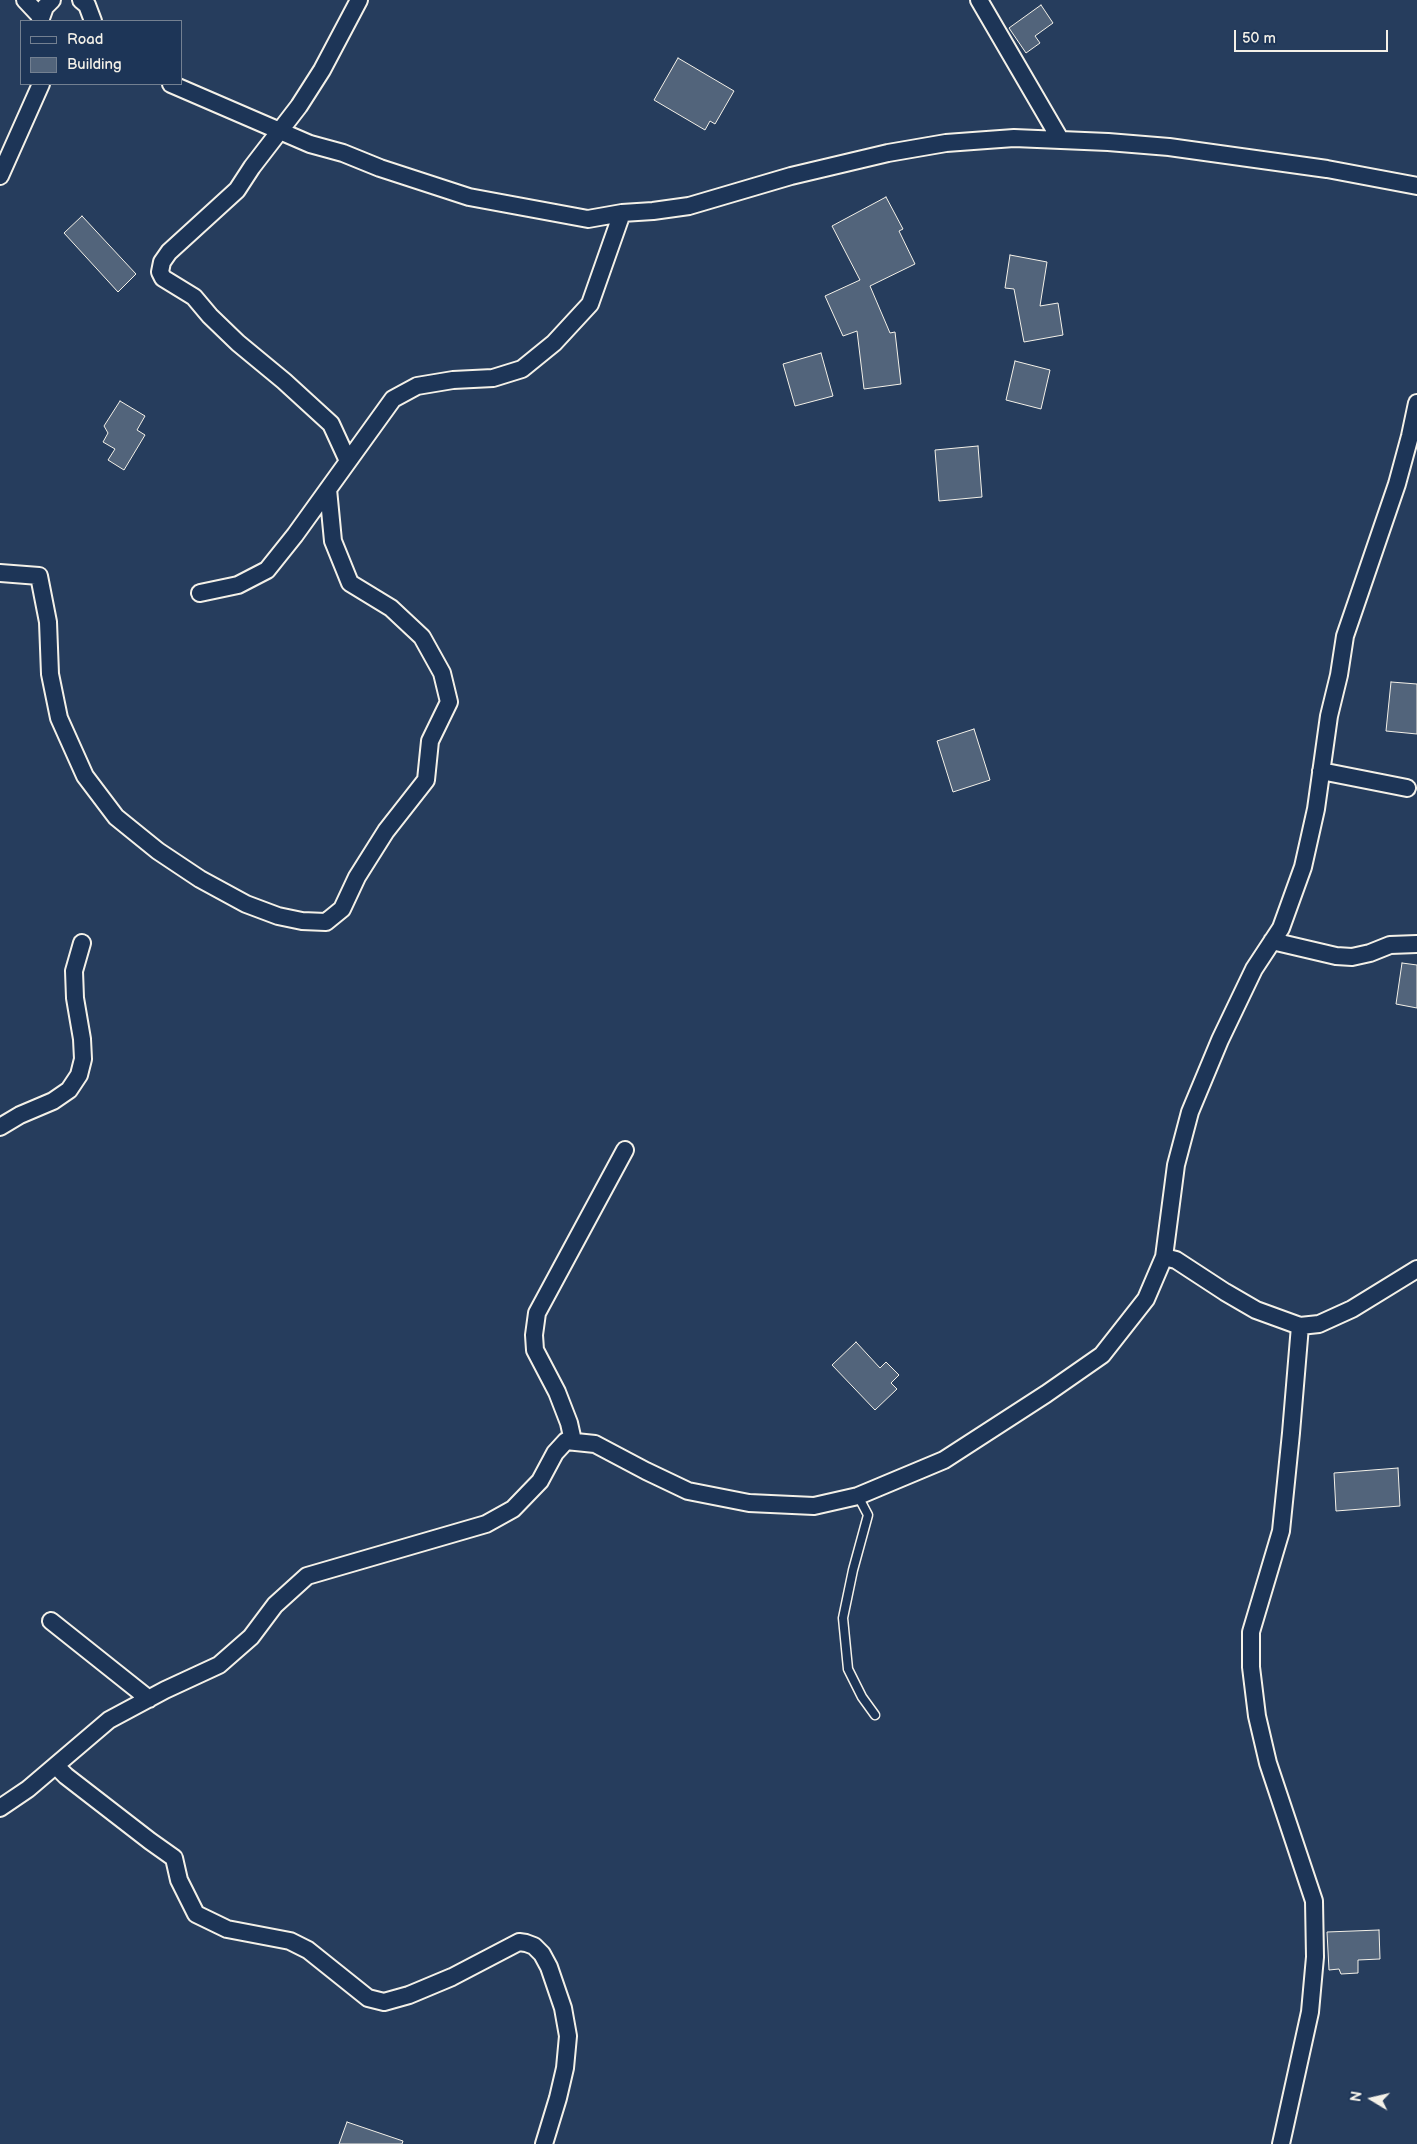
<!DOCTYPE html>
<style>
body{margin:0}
#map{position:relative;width:1417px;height:2144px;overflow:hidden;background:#263d5d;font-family:"Balsamiq Sans",sans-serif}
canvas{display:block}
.legend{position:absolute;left:20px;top:20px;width:162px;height:65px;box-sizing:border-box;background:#1d3557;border:1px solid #738091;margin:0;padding:6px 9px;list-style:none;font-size:15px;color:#f4f1e8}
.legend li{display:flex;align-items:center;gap:10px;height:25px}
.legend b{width:25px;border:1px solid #738091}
.north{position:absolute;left:1347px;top:2074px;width:50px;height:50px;-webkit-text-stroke:4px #1d3557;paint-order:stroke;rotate:279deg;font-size:14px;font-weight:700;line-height:20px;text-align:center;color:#f4f1e8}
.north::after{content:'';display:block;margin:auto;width:18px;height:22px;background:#f4f1e8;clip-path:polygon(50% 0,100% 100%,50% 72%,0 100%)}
.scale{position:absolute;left:1234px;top:30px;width:154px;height:22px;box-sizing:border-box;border:2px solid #f4f1e8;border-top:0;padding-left:6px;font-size:15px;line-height:18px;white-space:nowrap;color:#f4f1e8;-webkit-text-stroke:4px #1d3557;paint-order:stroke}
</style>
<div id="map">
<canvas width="1417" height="2144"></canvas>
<ul class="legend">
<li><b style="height:6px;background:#1d3557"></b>Road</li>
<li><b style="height:14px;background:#52647b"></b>Building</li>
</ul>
<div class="north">N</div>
<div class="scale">50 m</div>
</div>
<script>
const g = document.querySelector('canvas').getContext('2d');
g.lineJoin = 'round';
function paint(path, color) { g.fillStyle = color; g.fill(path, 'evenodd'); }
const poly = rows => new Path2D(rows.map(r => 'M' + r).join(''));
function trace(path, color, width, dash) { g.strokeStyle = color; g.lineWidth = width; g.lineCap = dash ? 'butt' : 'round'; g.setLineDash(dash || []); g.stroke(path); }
const building = poly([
 [1041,5,1053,23,1035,36,1040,43,1026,53,1009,28,1041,5],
 [678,58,734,91,715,124,710,121,705,130,654,100,678,58],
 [886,197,903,229,899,231,915,264,870,286,890,333,895,332,901,384,864,389,857,331,843,336,825,296,860,280,832,226,886,197],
 [82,216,136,274,118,292,64,233,82,216],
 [1010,255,1047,262,1040,306,1058,303,1063,335,1024,342,1014,289,1005,288,1010,255],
 [821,353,833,396,795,406,783,364,821,353],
 [1015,361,1050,370,1041,409,1006,400,1015,361],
 [120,401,145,416,137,430,145,435,124,470,108,460,115,449,103,442,108,433,104,426,120,401],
 [978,446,982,497,939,501,935,450,978,446],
 [1391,682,1417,684,1417,734,1386,731,1391,682],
 [974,729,990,780,953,792,937,741,974,729],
 [1402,963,1417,965,1417,1008,1396,1004,1402,963],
 [856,1342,880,1368,886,1362,899,1375,891,1383,897,1389,875,1410,832,1365,856,1342],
 [1398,1468,1400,1506,1336,1511,1334,1473,1398,1468],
 [1379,1930,1380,1959,1358,1960,1358,1973,1341,1974,1339,1969,1329,1970,1327,1932,1379,1930],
 [347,2122,403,2141,402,2144,339,2144,347,2122]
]);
paint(building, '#52647b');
trace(building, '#f4f1e8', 1);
const service = poly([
 [858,1496,868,1515,853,1570,843,1618,848,1669,862,1697,875,1715]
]);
const minor = poly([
 [25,0,40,16],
 [81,0,87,5,93,21],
 [979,0,1060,139],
 [40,21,45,7,52,0],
 [171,84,310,144,343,153,380,168,469,197,588,219,622,213,653,211,689,206,791,176,888,153,946,143,1014,138,1108,142,1169,147,1327,169,1417,186],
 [0,176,41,84],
 [348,461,331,424,284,381,238,343,210,316,194,297,163,278,160,272,162,262,169,252,237,190,252,167,299,106,322,70,359,0],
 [0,573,39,576,48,622,50,674,59,718,85,776,116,817,158,851,200,879,246,904,278,916,302,921,326,922,342,909,357,877,386,831,426,780,430,741,449,702,442,673,422,637,391,608,350,583,333,541,328,489],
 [200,593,238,585,267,570,295,535,393,399,417,386,453,380,493,378,522,369,554,343,590,304,622,213],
 [1321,771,1407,788],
 [1272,941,1336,956,1352,957,1370,953,1390,945,1417,944],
 [0,1127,20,1115,53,1101,69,1090,79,1075,83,1059,82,1039,75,998,74,971,82,943],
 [1164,1257,1176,1260,1225,1292,1256,1310,1300,1326,1319,1324,1352,1309,1417,1269],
 [573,1441,569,1423,557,1392,535,1350,534,1335,537,1313,625,1150],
 [51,1621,149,1699],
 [56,1766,66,1776,150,1841,174,1858,179,1880,196,1914,227,1929,290,1941,308,1950,368,1998,384,2002,409,1995,452,1977,519,1942,526,1943,534,1946,542,1954,549,1967,563,2008,568,2036,565,2068,558,2098,544,2144],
 [0,1808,28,1789,109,1720,165,1690,219,1665,251,1637,275,1605,307,1576,486,1524,513,1509,540,1481,555,1453,566,1441,595,1444,646,1471,688,1491,749,1503,814,1506,858,1496,944,1460,1046,1394,1102,1355,1146,1299,1164,1257,1176,1165,1190,1112,1220,1040,1254,969,1281,928,1303,867,1316,809,1329,716,1339,675,1345,636,1397,484,1410,436,1417,403],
 [1281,2144,1310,2012,1315,1957,1314,1901,1268,1763,1257,1716,1251,1667,1251,1632,1281,1531,1291,1433,1300,1326]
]);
trace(service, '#f4f1e8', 11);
trace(minor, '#f4f1e8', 20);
trace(service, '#1d3557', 8);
trace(minor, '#1d3557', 16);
</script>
